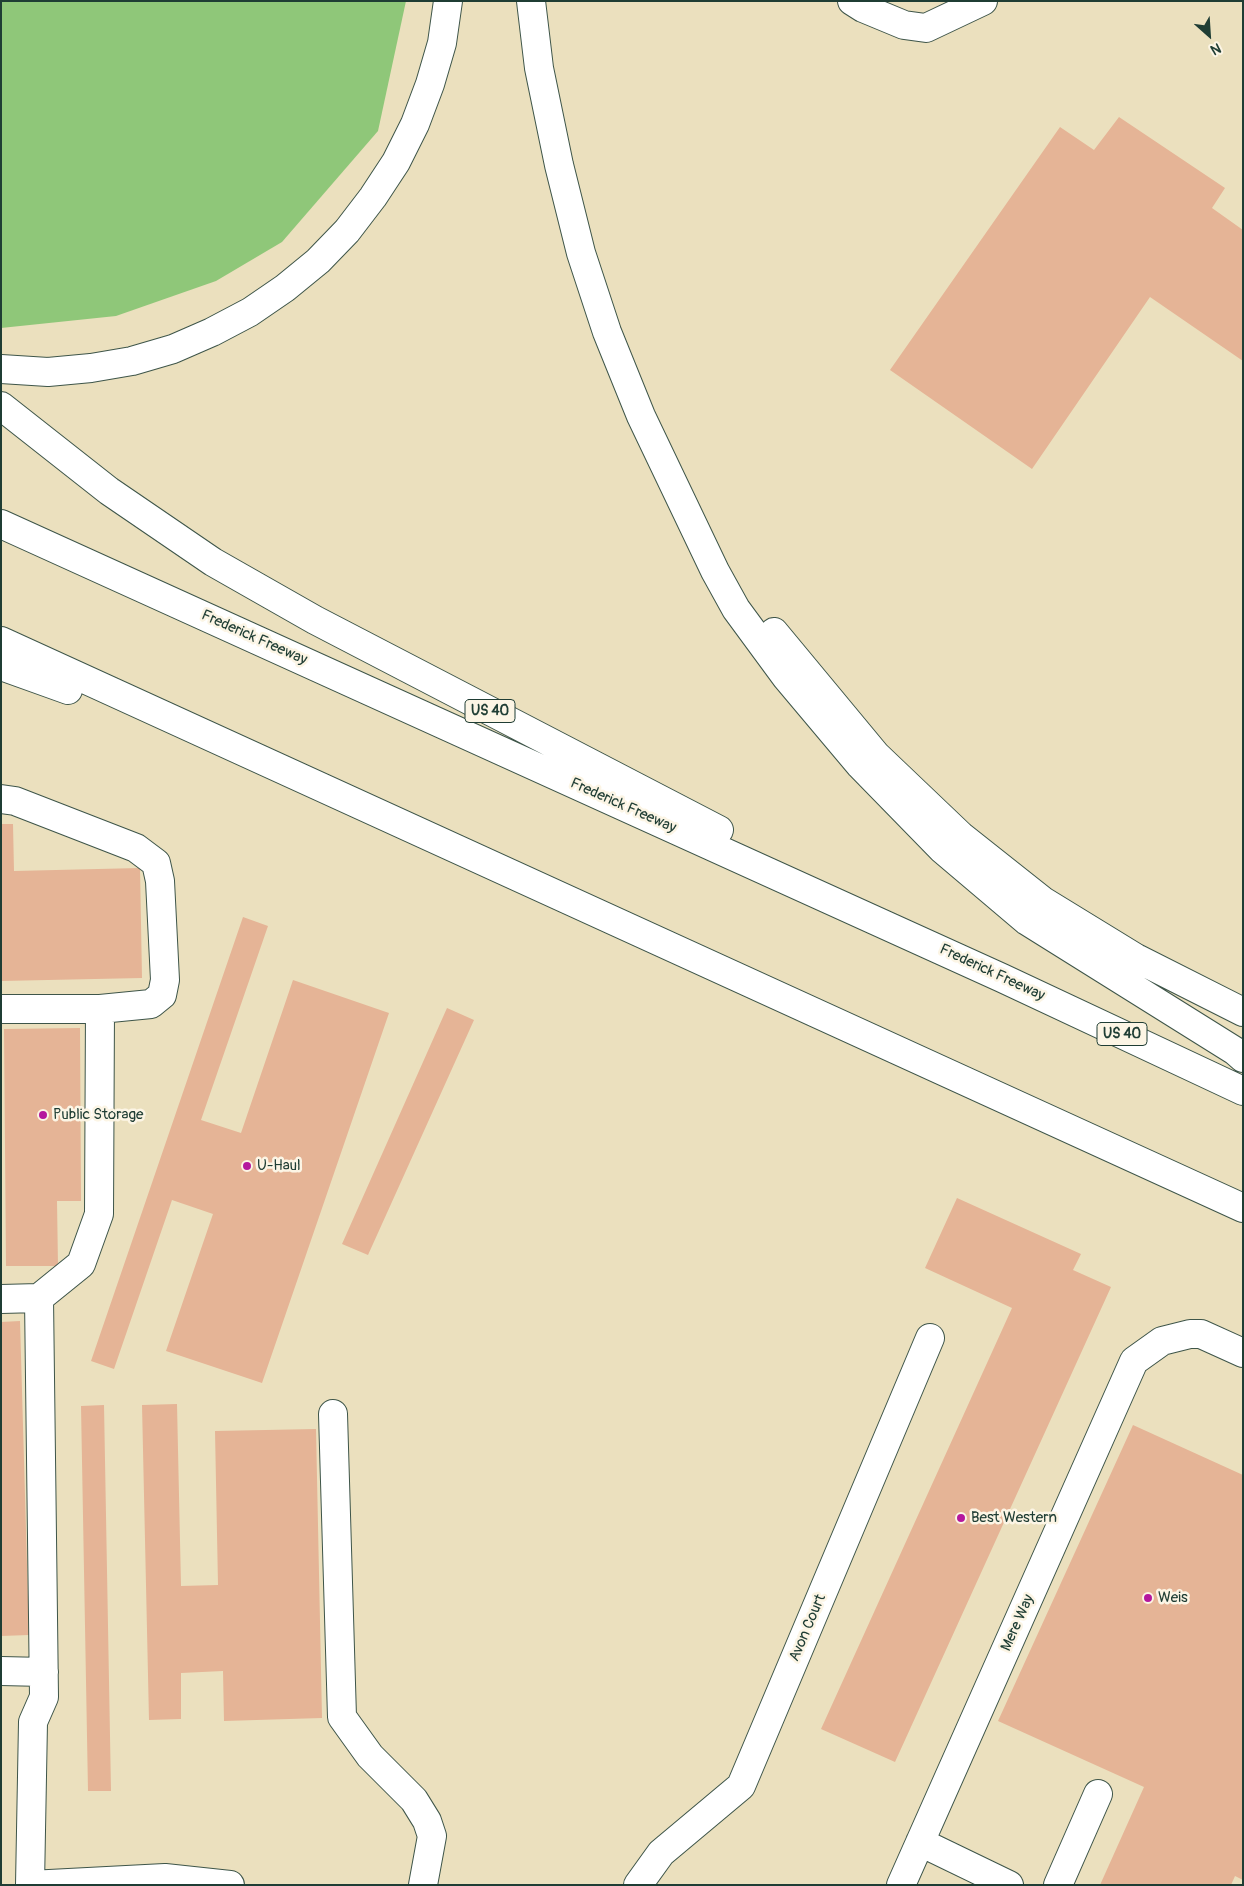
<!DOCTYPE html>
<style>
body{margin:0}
#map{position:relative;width:1244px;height:1886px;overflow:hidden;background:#ebe0be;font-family:Pangolin,sans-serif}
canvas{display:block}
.frame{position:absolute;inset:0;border:2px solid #1f3d34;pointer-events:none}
.north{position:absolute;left:1184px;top:10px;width:50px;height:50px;-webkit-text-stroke:4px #fcf5e5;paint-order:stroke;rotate:154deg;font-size:14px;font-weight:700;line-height:20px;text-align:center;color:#1f3d34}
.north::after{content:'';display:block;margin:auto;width:18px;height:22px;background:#1f3d34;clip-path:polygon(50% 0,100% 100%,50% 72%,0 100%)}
</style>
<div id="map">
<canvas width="1244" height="1886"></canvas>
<div class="frame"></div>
<div class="north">N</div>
</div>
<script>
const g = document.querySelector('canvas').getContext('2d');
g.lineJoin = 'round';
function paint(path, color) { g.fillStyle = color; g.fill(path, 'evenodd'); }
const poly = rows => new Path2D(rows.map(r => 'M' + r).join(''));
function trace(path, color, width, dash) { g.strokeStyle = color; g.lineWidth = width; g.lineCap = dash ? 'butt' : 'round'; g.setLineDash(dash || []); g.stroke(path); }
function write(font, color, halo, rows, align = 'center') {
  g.font = font + ' Pangolin,sans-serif'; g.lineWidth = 5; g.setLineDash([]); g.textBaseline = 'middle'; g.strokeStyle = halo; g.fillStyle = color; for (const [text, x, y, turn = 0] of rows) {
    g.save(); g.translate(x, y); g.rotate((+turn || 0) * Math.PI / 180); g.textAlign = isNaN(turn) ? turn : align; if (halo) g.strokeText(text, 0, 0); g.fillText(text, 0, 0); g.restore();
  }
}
paint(poly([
 [1,1,406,1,378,131,282,242,216,281,116,316,1,328]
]), '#8fc779');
paint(poly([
 [1119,117,1225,188,1212,208,1243,230,1243,361,1150,297,1032,469,890,370,1060,127,1094,150],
 [1,824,13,824,14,871,140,868,142,978,1,981],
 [243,917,268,926,201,1120,241,1133,293,980,389,1013,262,1383,166,1351,213,1214,172,1200,114,1369,91,1361],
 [447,1008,474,1020,368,1255,342,1244],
 [80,1028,81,1201,57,1201,58,1266,6,1266,4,1029],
 [957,1198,1081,1254,1073,1270,1111,1287,895,1762,821,1729,1012,1308,925,1268],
 [20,1321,29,1635,1,1636,1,1322],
 [177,1404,181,1586,218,1585,215,1431,316,1429,322,1718,224,1721,223,1671,181,1673,181,1719,149,1720,142,1405],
 [104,1405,111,1791,88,1791,81,1406],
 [1133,1425,1243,1475,1243,1880,1235,1876,1231,1885,1100,1885,1144,1787,998,1721]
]), '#e5b496');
const minor = poly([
 [852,1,863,8,904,25,926,28,983,1],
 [1,799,15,801,136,848,156,863,160,881,165,980,162,995,151,1004,100,1009,99,1214,81,1264,39,1298,1,1299],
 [1,1009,100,1009],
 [39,1298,44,1697,33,1722,30,1885,165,1878,230,1885],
 [333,1414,342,1717,370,1756,414,1800,427,1821,432,1836,423,1885],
 [1,1671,44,1672],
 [920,1842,1009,1885],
 [638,1885,661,1853,741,1786,930,1338],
 [901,1885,1134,1361,1162,1341,1190,1334,1201,1334,1243,1353],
 [1058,1885,1098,1794]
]);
const highway = poly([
 [531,1,539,68,559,165,581,253,607,332,641,416,715,571,736,609,786,677,860,765,942,849,1027,921,1235,1051,1243,1058],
 [1,369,48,372,91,368,132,361,173,349,212,332,250,312,285,288,318,261,347,231,373,197,396,162,415,124,430,84,442,43,448,1],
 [1,406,109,491,213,562,315,620,719,830],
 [1,524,1002,978,1243,1091],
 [774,632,876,755,961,836,1043,901,1136,958,1243,1012],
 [1,641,1243,1208],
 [1,666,68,690]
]);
trace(minor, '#3e5549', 30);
trace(highway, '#3e5549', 30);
trace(minor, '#fff', 28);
trace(highway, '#fff', 28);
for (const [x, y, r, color] of [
 [43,1115,5,"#b5179e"],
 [247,1166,5,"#b5179e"],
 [961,1518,5,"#b5179e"],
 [1148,1598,5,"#b5179e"]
]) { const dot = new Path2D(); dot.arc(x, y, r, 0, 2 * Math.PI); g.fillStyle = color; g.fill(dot); trace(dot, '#fcf5e5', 2); }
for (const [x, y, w] of [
 [490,711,50],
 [1122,1034,50]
]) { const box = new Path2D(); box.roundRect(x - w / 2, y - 11.5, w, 23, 4); g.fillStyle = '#fcf5e5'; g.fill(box); trace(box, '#1f3d34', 1); }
write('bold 14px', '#1f3d34', null, [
 ["US 40",490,711],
 ["US 40",1122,1034]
]);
write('15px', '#1f3d34', '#fcf5e5', [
 ["Frederick Freeway",254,638,24],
 ["Frederick Freeway",623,806,24],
 ["Frederick Freeway",992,973,25],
 ["Mere Way",1018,1623,-66],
 ["Avon Court",808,1628,-67]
]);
write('15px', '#1f3d34', '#fcf5e5', [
 ["Public Storage",53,1115],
 ["U-Haul",257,1166],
 ["Best Western",971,1518],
 ["Weis",1158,1598]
], 'left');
</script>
